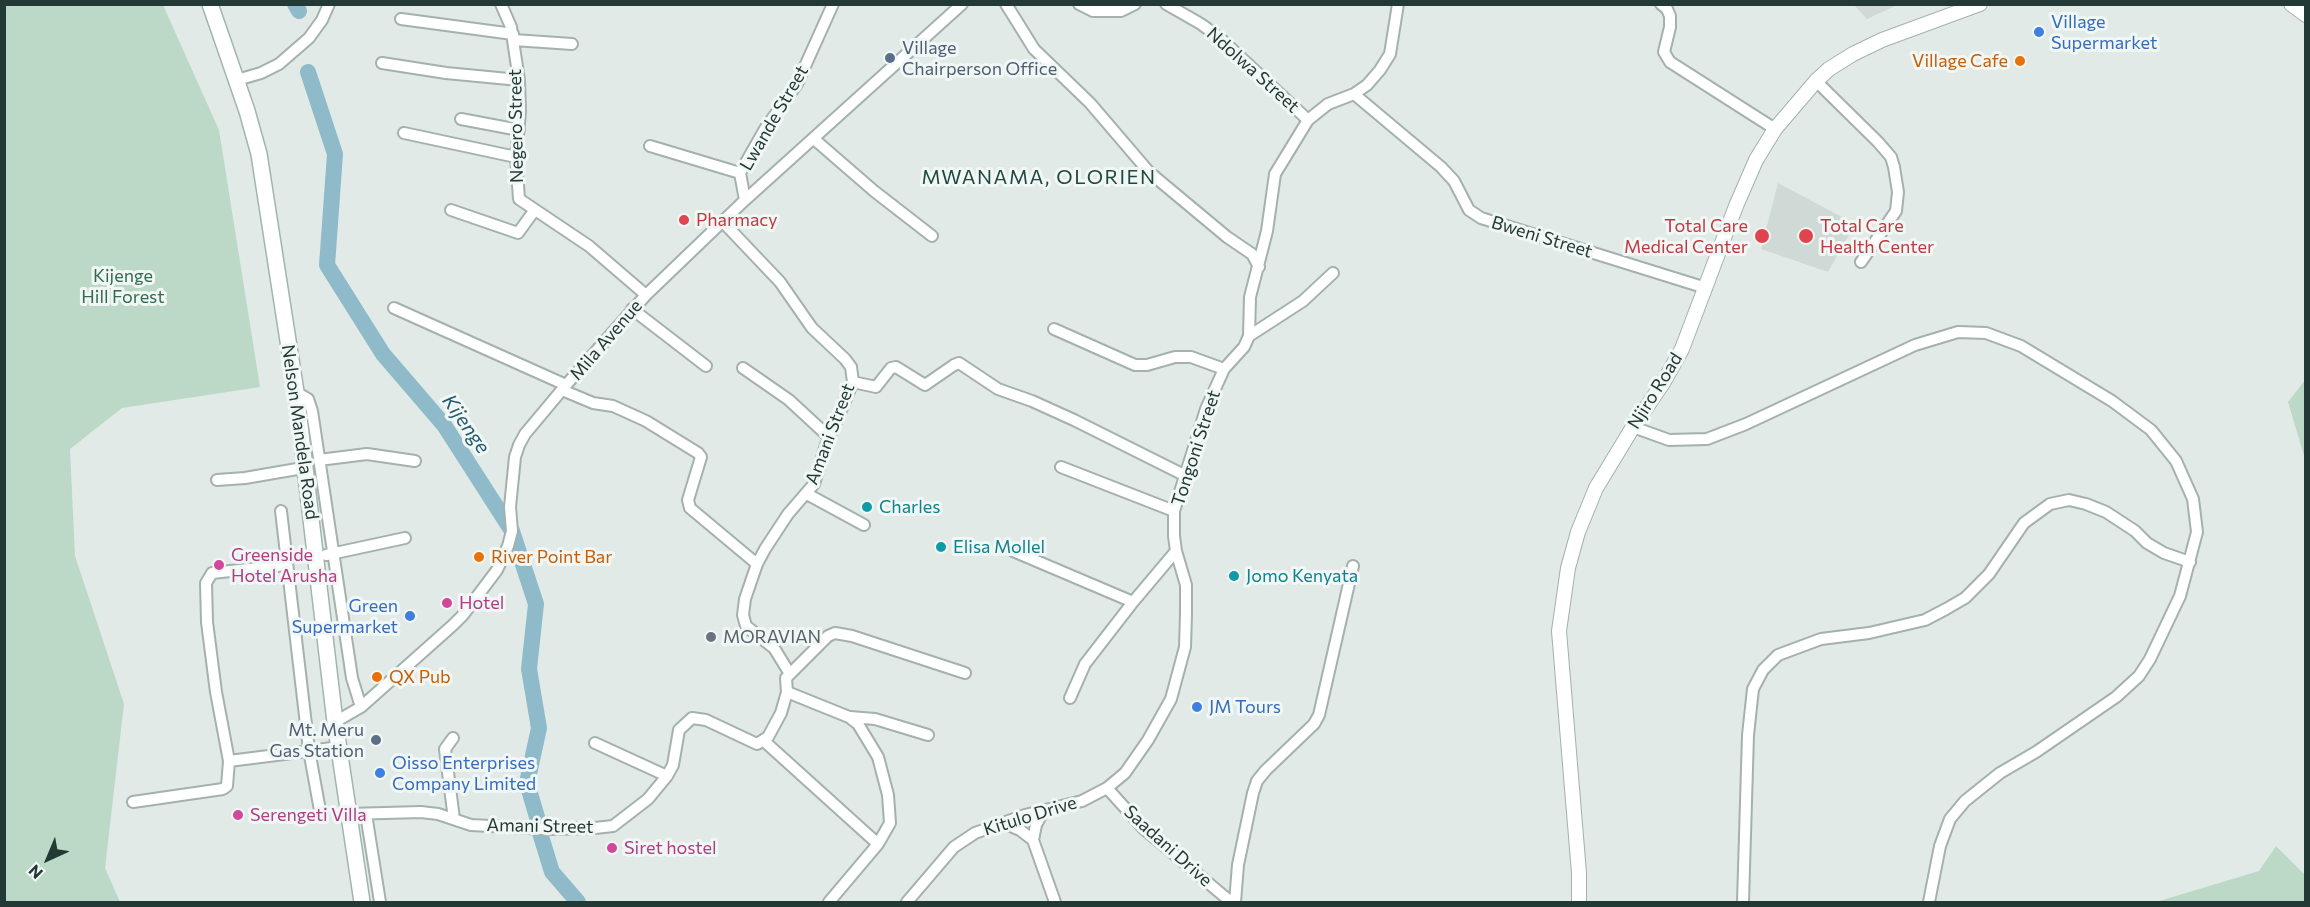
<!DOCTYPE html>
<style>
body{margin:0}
#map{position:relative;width:2310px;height:907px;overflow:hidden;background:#e1eae7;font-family:Commissioner,sans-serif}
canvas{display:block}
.frame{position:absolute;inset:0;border:6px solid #233935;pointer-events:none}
.north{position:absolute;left:18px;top:829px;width:60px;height:60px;-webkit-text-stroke:4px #f1f7f5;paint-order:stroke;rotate:224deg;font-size:16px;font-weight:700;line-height:24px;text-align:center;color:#233935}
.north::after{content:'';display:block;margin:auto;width:21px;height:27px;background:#233935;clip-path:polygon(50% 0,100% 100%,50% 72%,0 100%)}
</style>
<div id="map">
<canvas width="2310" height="907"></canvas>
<div class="frame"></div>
<div class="north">N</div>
</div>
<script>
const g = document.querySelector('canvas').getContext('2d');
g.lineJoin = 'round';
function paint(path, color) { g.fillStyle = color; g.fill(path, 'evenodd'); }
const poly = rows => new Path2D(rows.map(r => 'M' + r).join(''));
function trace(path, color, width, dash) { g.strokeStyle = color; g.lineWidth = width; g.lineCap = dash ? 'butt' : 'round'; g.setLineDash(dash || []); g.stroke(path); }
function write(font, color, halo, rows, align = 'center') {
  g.font = font + ' Commissioner,sans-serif'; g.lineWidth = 6; g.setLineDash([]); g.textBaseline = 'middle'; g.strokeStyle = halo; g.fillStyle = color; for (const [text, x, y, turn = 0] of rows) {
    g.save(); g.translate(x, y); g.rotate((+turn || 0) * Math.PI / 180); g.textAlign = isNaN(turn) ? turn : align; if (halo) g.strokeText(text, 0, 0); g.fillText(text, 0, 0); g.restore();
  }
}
paint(poly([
 [1854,5,1897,5,1867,19],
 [1778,183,1855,224,1828,272,1761,249]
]), '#cfdad6');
paint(poly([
 [5,4,163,5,219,130,260,387,122,408,70,449,75,556,124,704,105,868,120,902,5,902],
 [2305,380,2305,459,2288,402],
 [2276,846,2305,875,2305,902,2156,902,2259,871]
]), '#bcd9c7');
trace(poly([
 [295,4,299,11],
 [308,72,335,154,327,265,383,354,444,425,512,531,536,604,529,669,539,728,527,783,537,817],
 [540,833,552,872,578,902]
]), '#8ebaca', 16);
const minor = poly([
 [501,4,511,27,519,80,520,112,516,157,519,199,589,246,646,295],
 [1006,4,1034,49,1090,103,1149,172,1227,237,1252,254,1259,267],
 [1079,4,1093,11,1121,11,1135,4],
 [1166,4,1201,24,1220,38,1308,120],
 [1661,4,1667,9,1670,16,1670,27,1664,52,1670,62,1775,129],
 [401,19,513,34],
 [514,40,572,44],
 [382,63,446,73,519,80],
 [237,80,261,73,279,64,309,38,322,20,329,4],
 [1816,81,1878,142,1891,157,1894,167,1898,192,1896,211,1861,262],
 [1354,94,1441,167,1454,181,1469,210,1481,218,1706,288],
 [461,119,519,130],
 [404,133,516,157],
 [814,139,874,191,932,236],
 [650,146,740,173],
 [745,200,740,173,765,129,797,84,833,4],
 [451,210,518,233,534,211],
 [394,308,566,385],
 [632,309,706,366],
 [1054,329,1135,365,1147,365,1175,357,1191,357,1224,369],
 [1249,336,1303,301,1333,273],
 [743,368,789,400,829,437],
 [853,382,876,387,891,368,896,367,925,385,954,365,959,363,998,389,1032,401,1074,420,1184,475],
 [562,390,593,403,613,406,646,421,698,453,701,457,688,500,690,508,757,564],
 [296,392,308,399,312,411,352,678,361,707],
 [1633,427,1669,440,1707,439,1746,424,1915,345,1958,332,1986,333,2021,346,2112,401,2151,430,2176,461,2193,499,2197,532,2180,596,2150,659,2139,676,2116,697,2036,752,2000,773,1965,801,1950,819,1940,846,1929,902],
 [319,460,367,454,415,461],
 [1061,467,1174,511],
 [217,480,245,478,303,468],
 [807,494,864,525],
 [281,511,309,750,321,816],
 [1013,551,1133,602,1176,551],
 [326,555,405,538],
 [790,674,828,636,835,633,852,636,965,673],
 [787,692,849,717,858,724,878,757,888,795,890,823,878,844,829,902],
 [1070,698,1085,664,1133,602],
 [850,717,875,719,928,735],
 [335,722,361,707,453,625,463,615,497,570,508,546,512,531,510,507,515,457,519,445,525,434,566,385,646,295,745,200,962,4],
 [453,738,445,749,454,819],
 [764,741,878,844],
 [595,743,667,776],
 [229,761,340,747],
 [1107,788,1144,829,1231,902],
 [133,802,223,789,227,786,229,761,216,692,207,622,206,583,212,573,286,565],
 [349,814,421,812,438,814,471,825,547,829,595,828,613,826,648,799,667,776,673,765,679,730,692,718,706,720,757,744,768,737,781,713,787,692,786,678,790,674,774,648,746,626,743,615,745,599,757,564,765,549,788,514,814,484,826,445,853,382,851,367,845,359,812,328,780,282,723,222],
 [366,814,380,902],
 [1003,823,1020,830,1033,840,1055,902],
 [1033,840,1036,825,1044,810],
 [907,902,954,847,975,833,1025,815,1082,801,1107,788,1125,773,1148,740,1171,699,1185,647,1186,614,1186,585,1176,551,1174,536,1174,511,1206,409,1224,369,1244,347,1249,336,1250,297,1267,231,1275,174,1308,120,1328,104,1354,94,1367,85,1380,70,1390,54,1398,4],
 [1235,902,1238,865,1253,793,1257,781,1266,770,1314,724,1319,715,1353,566],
 [1743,902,1748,735,1753,689,1763,670,1778,655,1821,639,1869,633,1925,620,1946,609,1965,598,1989,574,2024,523,2050,504,2069,500,2086,504,2106,512,2135,531,2147,543,2164,553,2190,562]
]);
const tertiary = poly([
 [2291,4,2306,15],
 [1579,902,1579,873,1559,631,1568,568,1578,532,1596,488,1633,427,1663,383,1682,349,1736,206,1756,160,1775,129,1816,81,1829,69,1853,54,1882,40,1980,4]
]);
const secondary = poly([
 [210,4,247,111,259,154,296,392,335,722,362,902]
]);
trace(minor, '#a4b1ae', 14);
trace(tertiary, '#a4b1ae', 16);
trace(secondary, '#a1b5b0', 18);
trace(minor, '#fff', 10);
trace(tertiary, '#fff', 14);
trace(secondary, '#fff', 15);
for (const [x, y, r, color] of [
 [2039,32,6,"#3f7fe0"],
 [890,58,6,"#5c6f8a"],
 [2020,61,6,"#e8710a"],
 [684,220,6,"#e0444e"],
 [1762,236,8,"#e0444e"],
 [1806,236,8,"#e0444e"],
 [867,507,6,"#0f9aa8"],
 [941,547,6,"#0f9aa8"],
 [479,557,6,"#e8710a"],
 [219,565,6,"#d1479c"],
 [1234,576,6,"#0f9aa8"],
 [447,603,6,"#d1479c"],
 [410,616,6,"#3f7fe0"],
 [711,637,6,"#6b7280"],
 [377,677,6,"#e8710a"],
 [1197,707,6,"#3f7fe0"],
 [376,740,6,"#5c6f8a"],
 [380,773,6,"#3f7fe0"],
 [238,815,6,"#d1479c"],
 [612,848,6,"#d1479c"]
]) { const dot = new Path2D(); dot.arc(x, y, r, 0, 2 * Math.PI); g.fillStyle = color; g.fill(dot); trace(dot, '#f1f7f5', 2); }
write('18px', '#366cbe', '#f1f7f5', [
 ["Village",2051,22],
 ["Supermarket",2051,43],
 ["Green",398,606,"right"],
 ["Supermarket",398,627,"right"],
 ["JM Tours",1209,707],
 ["Oisso Enterprises",392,763],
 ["Company Limited",392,784]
], 'left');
write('18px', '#4e5e75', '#f1f7f5', [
 ["Village",902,48],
 ["Chairperson Office",902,69],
 ["Mt. Meru",364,730,"right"],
 ["Gas Station",364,751,"right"]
], 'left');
write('18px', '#c56008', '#f1f7f5', [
 ["Village Cafe",2008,61,"right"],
 ["River Point Bar",491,557],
 ["QX Pub",389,677]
], 'left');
write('18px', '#233935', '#f1f7f5', [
 ["Ndolwa Street",1253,70,42],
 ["Lwande Street",774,118,-60],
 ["Negero Street",516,126,-91],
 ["Bweni Street",1542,237,17],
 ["Mila Avenue",606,340,-49],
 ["Njiro Road",1655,391,-58],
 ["Nelson Mandela Road",300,432,82],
 ["Amani Street",830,434,-69],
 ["Tongoni Street",1196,448,-72],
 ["Kitulo Drive",1030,816,-17],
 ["Amani Street",540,826,1],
 ["Saadani Drive",1168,846,42]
]);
write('18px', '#be3a42', '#f1f7f5', [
 ["Pharmacy",696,220],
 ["Total Care",1748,226,"right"],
 ["Medical Center",1748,247,"right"],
 ["Total Care",1820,226],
 ["Health Center",1820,247]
], 'left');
write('18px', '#326b4e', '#f1f7f5', [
 ["Kijenge",123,276],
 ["Hill Forest",123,297]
]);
write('18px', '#0d838f', '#f1f7f5', [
 ["Charles",879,507],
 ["Elisa Mollel",953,547],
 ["Jomo Kenyata",1246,576]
], 'left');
write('18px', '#b23c85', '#f1f7f5', [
 ["Greenside",231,555],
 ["Hotel Arusha",231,576],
 ["Hotel",459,603],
 ["Serengeti Villa",250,815],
 ["Siret hostel",624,848]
], 'left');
write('18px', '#5b616d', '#f1f7f5', [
 ["MORAVIAN",723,637]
], 'left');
g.letterSpacing = '1.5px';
write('20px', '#214943', '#f1f7f5', [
 ["MWANAMA, OLORIEN",1039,177]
]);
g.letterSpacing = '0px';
write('italic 20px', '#245a6e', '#f1f7f5', [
 ["Kijenge",466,424,55]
]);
</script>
